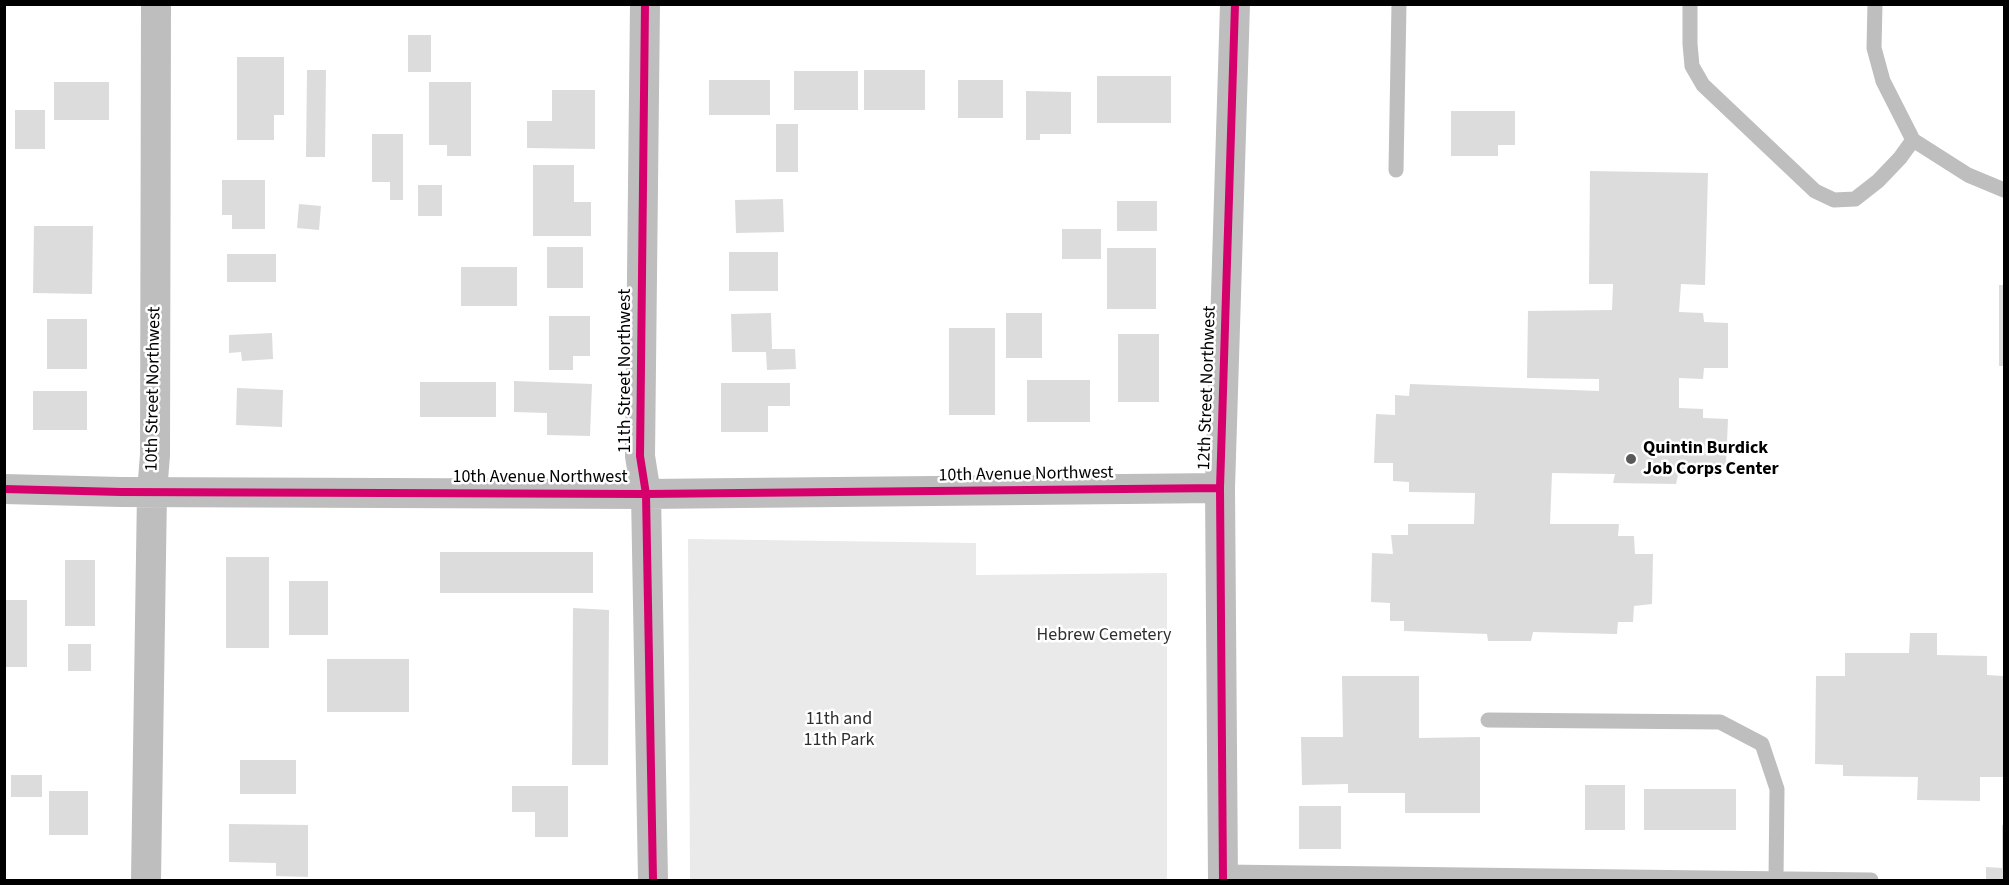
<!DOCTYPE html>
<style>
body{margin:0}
#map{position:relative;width:2009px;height:885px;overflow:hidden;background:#fff;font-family:"Source Sans 3",sans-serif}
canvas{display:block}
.frame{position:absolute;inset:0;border:6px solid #000;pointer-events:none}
</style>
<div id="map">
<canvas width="2009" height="885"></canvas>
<div class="frame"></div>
</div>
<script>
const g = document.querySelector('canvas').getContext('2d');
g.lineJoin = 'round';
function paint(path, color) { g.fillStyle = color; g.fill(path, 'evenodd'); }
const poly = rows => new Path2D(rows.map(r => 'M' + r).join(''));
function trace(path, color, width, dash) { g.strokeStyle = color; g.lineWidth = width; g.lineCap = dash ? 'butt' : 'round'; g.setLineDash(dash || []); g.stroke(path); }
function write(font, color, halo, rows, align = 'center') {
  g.font = font + ' "Source Sans 3",sans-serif'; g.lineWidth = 5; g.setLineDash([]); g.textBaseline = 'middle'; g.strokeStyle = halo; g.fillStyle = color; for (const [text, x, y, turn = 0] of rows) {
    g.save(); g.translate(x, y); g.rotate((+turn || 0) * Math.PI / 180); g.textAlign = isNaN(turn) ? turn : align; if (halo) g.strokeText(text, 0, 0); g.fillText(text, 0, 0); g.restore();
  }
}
paint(poly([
 [688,539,976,543,976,575,1167,573,1167,880,690,880]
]), '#eaeaea');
paint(poly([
 [408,35,431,35,431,72,408,72],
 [237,57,284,57,284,115,274,115,274,140,237,140],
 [307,70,326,70,325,157,306,157],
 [864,70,925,70,925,110,864,110],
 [794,71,858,71,858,110,794,110],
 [1097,76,1171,76,1171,123,1097,123],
 [709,80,770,80,770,115,709,115],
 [958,80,1003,80,1003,118,958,118],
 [54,82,109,82,109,120,54,120],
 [429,82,471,82,471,156,447,156,447,145,429,145],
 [552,90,595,90,595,149,527,148,527,121,552,121],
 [1026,91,1071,92,1071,134,1040,134,1040,140,1026,140],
 [15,110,45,110,45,149,15,149],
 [1451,111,1515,111,1515,145,1498,145,1498,156,1451,156],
 [776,124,798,124,798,172,776,172],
 [372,134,403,134,403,200,390,200,390,182,372,182],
 [533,165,574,165,574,202,591,202,591,236,533,236],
 [1590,171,1708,173,1705,285,1681,284,1679,312,1703,313,1704,322,1728,323,1728,368,1704,368,1703,379,1679,378,1679,408,1703,409,1703,418,1728,419,1726,465,1703,465,1703,476,1678,475,1676,484,1613,483,1615,474,1552,473,1550,524,1619,524,1618,536,1634,536,1635,554,1653,554,1652,604,1634,606,1633,622,1618,622,1617,634,1533,632,1531,641,1488,641,1487,634,1404,631,1404,621,1390,621,1390,603,1371,602,1372,553,1393,554,1391,535,1408,535,1408,524,1474,524,1475,493,1409,492,1409,482,1393,481,1393,463,1374,463,1376,414,1395,415,1395,395,1409,396,1410,384,1599,391,1599,379,1527,378,1528,311,1612,310,1613,284,1589,284],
 [222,180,265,180,265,229,232,229,232,215,222,215],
 [418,185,442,185,442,216,418,216],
 [783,199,784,232,736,233,735,200],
 [1117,201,1157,201,1157,231,1117,231],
 [299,204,321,206,319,230,297,228],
 [34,226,93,226,92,294,33,293],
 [1062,229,1101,229,1101,259,1062,259],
 [547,247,583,247,583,288,547,288],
 [1107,248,1156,248,1156,309,1107,309],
 [729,252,778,252,778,291,729,291],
 [227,254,276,254,276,282,227,282],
 [461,267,517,267,517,306,461,306],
 [1999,285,2004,285,2004,366,1999,366],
 [771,313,772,349,795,349,796,369,767,370,766,352,732,352,731,314],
 [1006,313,1042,313,1042,358,1006,358],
 [549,316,590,316,590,356,573,356,573,370,549,370],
 [47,319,87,319,87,369,47,369],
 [949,328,995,328,995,415,949,415],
 [272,333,273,359,242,361,241,352,229,353,229,335],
 [1118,334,1159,334,1159,402,1118,402],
 [1027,380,1090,380,1090,422,1027,422],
 [514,381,592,384,590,436,547,435,547,413,514,412],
 [420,382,496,382,496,417,420,417],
 [721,383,790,383,790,406,768,406,768,432,721,432],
 [237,388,283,390,282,427,236,425],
 [33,391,87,391,87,430,33,430],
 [440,552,593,552,593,593,440,593],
 [226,557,269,557,269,648,226,648],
 [65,560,95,560,95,626,65,626],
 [289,581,328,581,328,635,289,635],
 [4,600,27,600,27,667,4,667],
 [573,608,609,610,608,765,572,765],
 [1910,633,1937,633,1937,655,1987,656,1987,675,2004,676,2004,777,1980,777,1980,801,1917,800,1918,777,1843,776,1843,765,1815,764,1816,676,1845,676,1845,653,1909,653],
 [68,644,91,644,91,671,68,671],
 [327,659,409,659,409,712,327,712],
 [1342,676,1419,676,1419,738,1480,737,1480,813,1405,813,1405,793,1348,793,1348,784,1302,785,1301,737,1343,737],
 [240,760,296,760,296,794,240,794],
 [11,775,42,775,42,797,11,797],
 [1585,785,1625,785,1625,830,1585,830],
 [512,786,568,786,568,837,535,837,535,812,512,812],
 [1644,789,1736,789,1736,830,1644,830],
 [49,791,88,791,88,835,49,835],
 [1299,806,1341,806,1341,849,1299,849],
 [229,824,308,825,308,877,276,876,276,863,229,862],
 [2002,825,2004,825,2004,880,1986,880,1986,867,2002,868]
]), '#dcdcdc');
trace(poly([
 [1690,4,1690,44,1692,66,1703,85,1815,191,1834,200,1855,199,1878,181,1900,158,1913,140],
 [1875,4,1874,48,1883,81,1913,140,1968,175,2004,190],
 [1396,170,1399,4],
 [1488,720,1720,722,1762,744,1777,789,1776,879],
 [1223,872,1871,880]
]), '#bebebe', 15);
trace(poly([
 [645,4,640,456,646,494,653,880],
 [4,489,121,492,646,494,1220,488],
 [146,880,152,492,155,455,156,4],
 [1223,880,1220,488,1235,4]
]), '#bebebe', 30);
trace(poly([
 [645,4,640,456,646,494,653,880],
 [4,489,121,492,646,494,1220,488],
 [1223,880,1220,488,1235,4]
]), '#d6006c', 8);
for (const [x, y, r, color] of [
 [1631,459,6,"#595959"]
]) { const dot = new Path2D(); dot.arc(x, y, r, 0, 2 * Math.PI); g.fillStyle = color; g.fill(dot); trace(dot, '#fff', 2); }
write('18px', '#000', '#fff', [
 ["11th Street Northwest",626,371,-90],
 ["12th Street Northwest",1208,388,-88],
 ["10th Street Northwest",154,389,-89],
 ["10th Avenue Northwest",1026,475,-1],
 ["10th Avenue Northwest",540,478]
]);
write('bold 18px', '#000', '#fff', [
 ["Quintin Burdick",1643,449],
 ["Job Corps Center",1643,470]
], 'left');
write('18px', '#2f2f2f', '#fff', [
 ["Hebrew Cemetery",1104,636],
 ["11th and",839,720],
 ["11th Park",839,741]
]);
</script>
